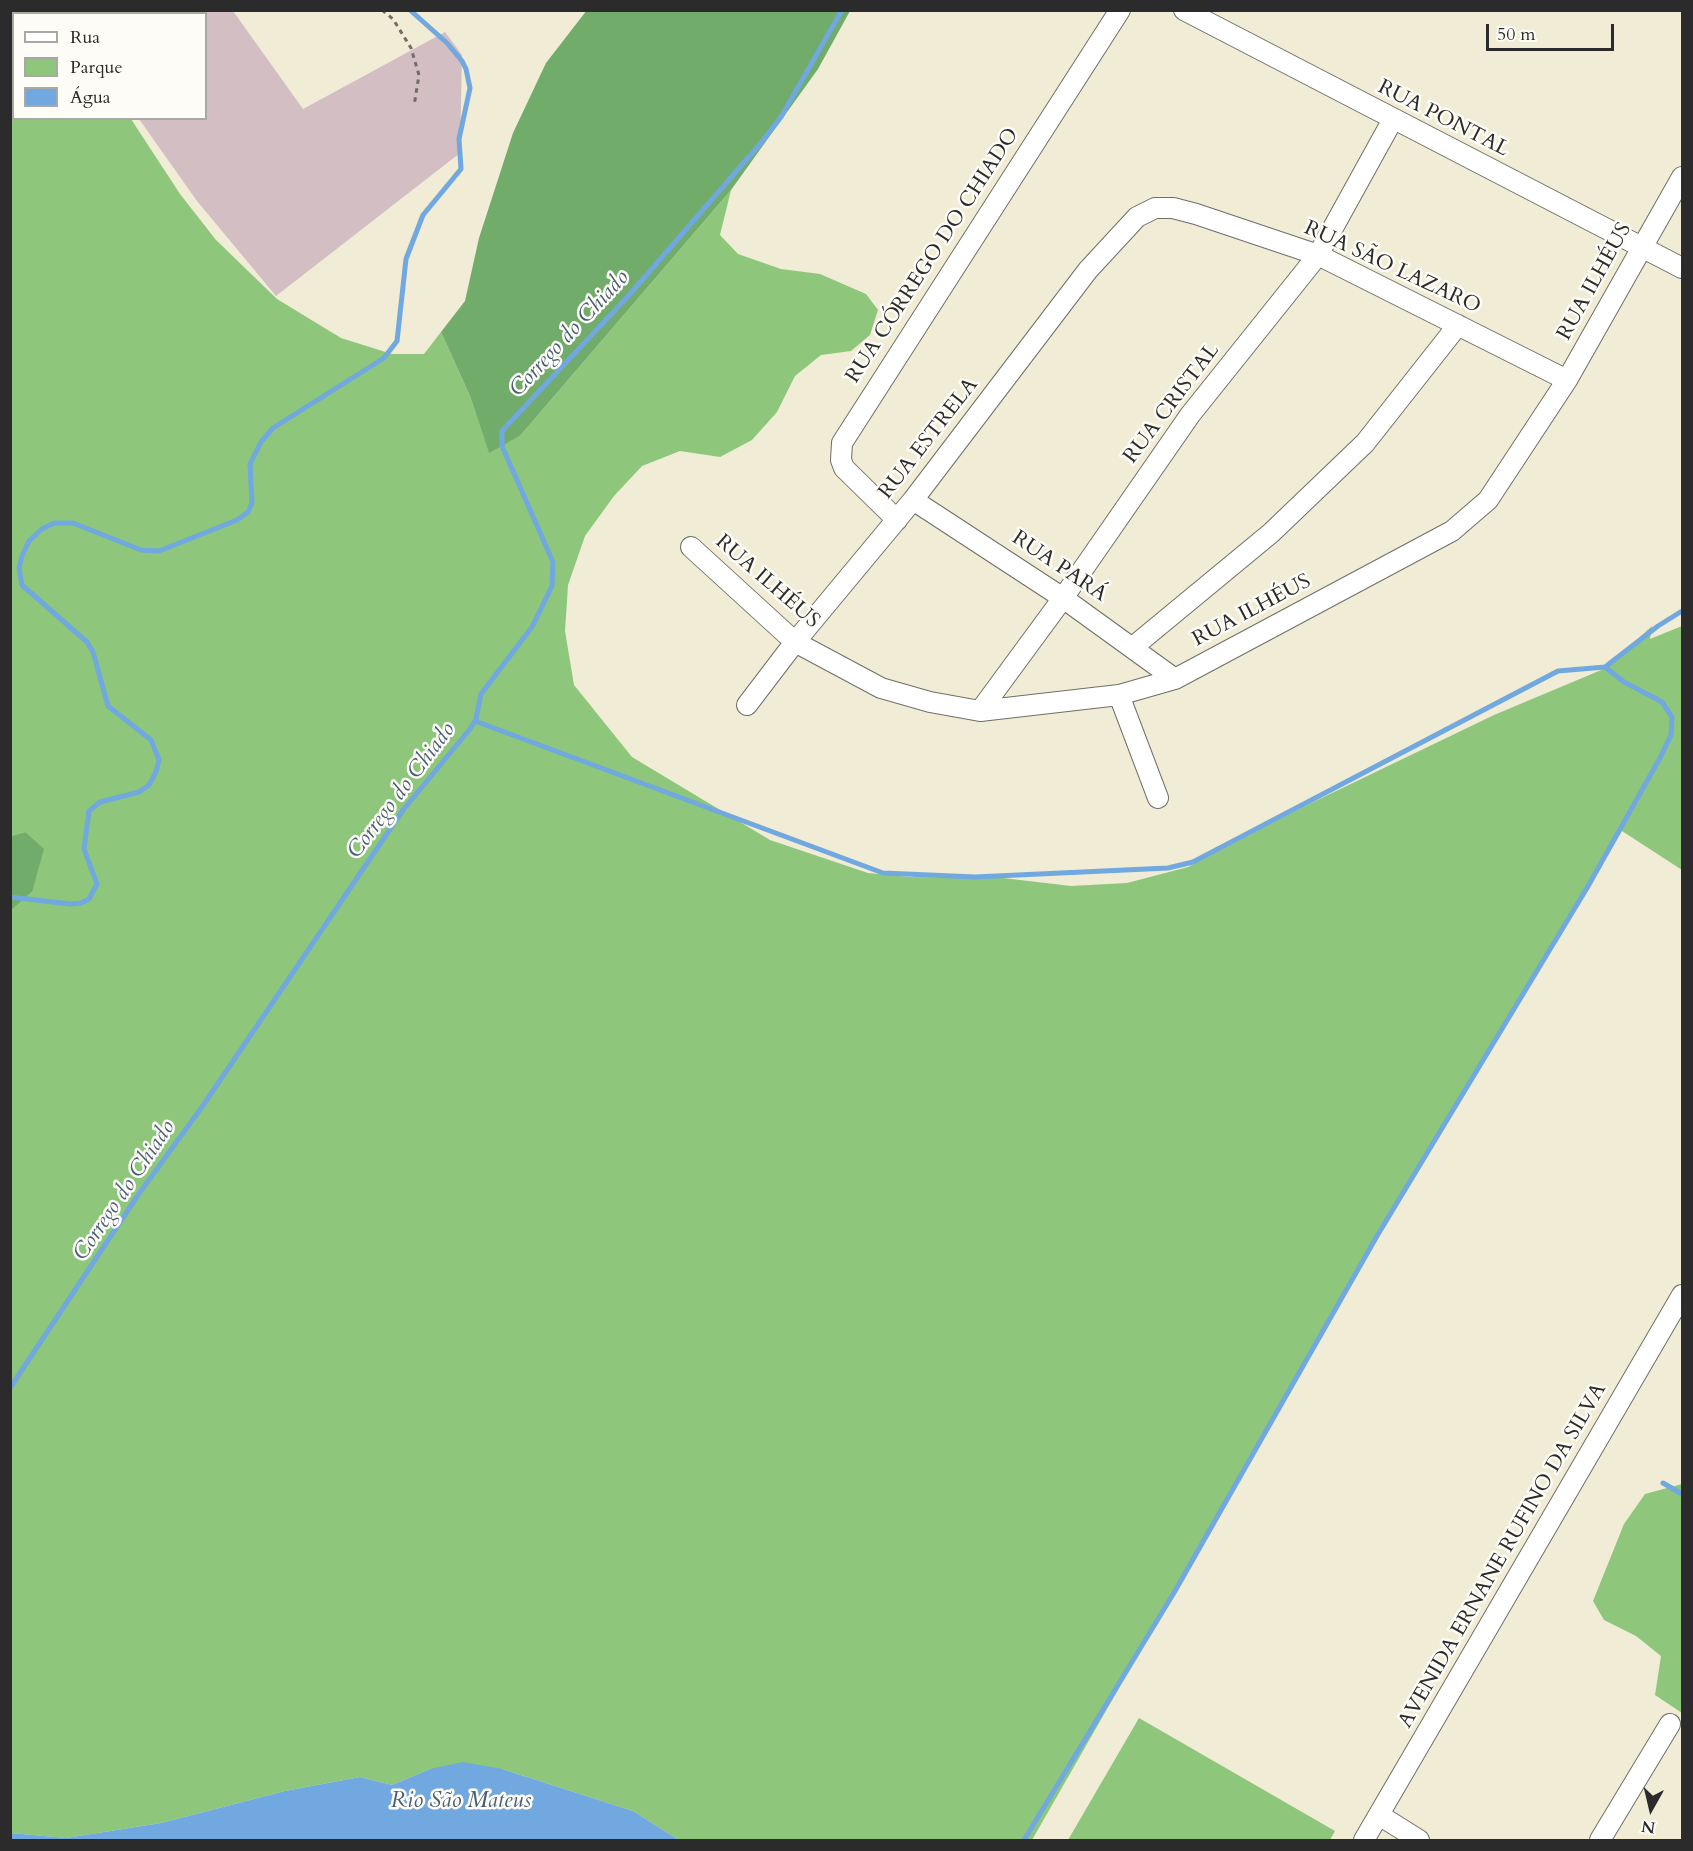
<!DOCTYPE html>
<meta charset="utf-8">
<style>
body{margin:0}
#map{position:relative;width:1693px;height:1851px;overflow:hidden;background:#f0ecd5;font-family:Cardo,serif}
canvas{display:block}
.frame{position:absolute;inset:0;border:12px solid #2b2b2b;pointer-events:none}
.legend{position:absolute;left:12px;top:12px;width:195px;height:108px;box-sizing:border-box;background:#fdfcf7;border:2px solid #a9a8a5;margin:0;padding:8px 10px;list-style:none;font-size:18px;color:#2b2b2b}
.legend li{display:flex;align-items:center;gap:12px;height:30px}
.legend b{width:30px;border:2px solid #a9a8a5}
.north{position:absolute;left:1621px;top:1779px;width:60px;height:60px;-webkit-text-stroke:4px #fdfcf7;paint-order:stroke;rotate:188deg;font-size:16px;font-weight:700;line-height:24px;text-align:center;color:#2b2b2b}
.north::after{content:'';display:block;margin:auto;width:21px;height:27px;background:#2b2b2b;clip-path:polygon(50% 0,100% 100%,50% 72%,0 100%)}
.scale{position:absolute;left:1486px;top:24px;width:128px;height:27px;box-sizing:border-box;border:3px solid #2b2b2b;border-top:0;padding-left:8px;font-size:18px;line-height:21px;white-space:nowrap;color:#2b2b2b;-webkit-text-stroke:4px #fdfcf7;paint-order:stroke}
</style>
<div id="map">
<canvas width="1693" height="1851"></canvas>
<div class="frame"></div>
<ul class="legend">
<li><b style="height:8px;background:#fff"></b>Rua</li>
<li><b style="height:16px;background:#8ec77b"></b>Parque</li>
<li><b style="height:16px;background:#70a8df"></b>Água</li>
</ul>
<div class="north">N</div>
<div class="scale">50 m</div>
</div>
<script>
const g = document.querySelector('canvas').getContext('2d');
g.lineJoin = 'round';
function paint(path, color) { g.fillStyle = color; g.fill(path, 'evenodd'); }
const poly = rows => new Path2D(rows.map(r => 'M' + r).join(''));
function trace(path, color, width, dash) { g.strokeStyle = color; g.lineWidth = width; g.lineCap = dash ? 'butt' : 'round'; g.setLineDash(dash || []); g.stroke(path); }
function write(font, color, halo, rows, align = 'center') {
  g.font = font + ' Cardo,serif'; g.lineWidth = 5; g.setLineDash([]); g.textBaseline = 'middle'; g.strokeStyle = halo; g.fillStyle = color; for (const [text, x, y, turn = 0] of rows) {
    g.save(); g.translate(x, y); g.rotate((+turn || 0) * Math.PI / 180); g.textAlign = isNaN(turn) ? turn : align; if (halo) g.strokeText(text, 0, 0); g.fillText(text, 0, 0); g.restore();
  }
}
paint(poly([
 [83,10,233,11,303,109,445,32,462,55,460,153,276,296,197,201,139,119,206,118,206,14,78,14]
]), '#d2bec3');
paint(poly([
 [11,11,67,11,68,13,14,14,14,118,131,119,180,194,216,240,277,299,341,338,392,354,424,354,441,332,470,396,489,452,520,436,731,190,720,235,738,254,781,269,820,274,866,294,878,310,870,335,851,351,821,355,795,376,777,412,752,440,720,457,680,451,642,466,614,496,585,536,568,585,565,631,574,685,632,757,770,840,868,873,910,877,1003,878,1071,886,1127,883,1188,867,1305,806,1494,715,1606,668,1652,626,1650,639,1682,626,1682,870,1622,831,1355,1276,1032,1840,679,1840,633,1811,502,1769,430,1769,392,1785,360,1777,285,1791,161,1823,66,1838,11,1833,10,910,32,892,25,832,11,836],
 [1682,1484,1682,1713,1655,1695,1661,1656,1636,1636,1604,1620,1593,1601,1624,1524,1645,1494],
 [1139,1718,1335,1831,1330,1840,1068,1840]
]), '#8ec77b');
paint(poly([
 [587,10,850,11,818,69,731,190,520,436,489,453,470,396,441,332,465,301,479,238,513,133,546,63],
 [25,832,44,849,32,892,11,910,11,836]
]), '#72ac6b');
paint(poly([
 [463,1762,502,1769,633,1811,679,1840,11,1840,11,1833,66,1838,161,1823,285,1791,360,1777,392,1785,430,1769]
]), '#70a8df');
trace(poly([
 [475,721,883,873,975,877,1168,868,1193,862,1558,671,1605,667,1658,626,1682,611],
 [10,897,70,904,81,903,89,899,97,884,84,849,89,811,100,802,139,792,149,785,156,772,159,760,151,740,108,706,93,652,87,642,22,585,19,568,22,556,29,541,42,529,54,523,73,523,141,550,159,551,237,520,248,512,252,503,250,464,261,442,273,428,384,358,397,341,406,259,423,215,461,169,459,139,470,88,466,69,462,61,447,43,410,10],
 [10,1388,138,1195,202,1107,403,810,470,729,476,719,481,694,532,627,552,586,553,562,502,446,502,431,630,294,760,144,781,117,842,10],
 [1663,1483,1682,1494],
 [1024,1840,1175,1591,1377,1236,1587,888,1660,758,1671,735,1672,717,1662,702,1624,682,1605,667]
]), '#70a8df', 5);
const minor = poly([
 [104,10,105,14],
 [1184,10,1682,268],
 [913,500,1063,598,1175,679],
 [897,520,844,468,841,460,842,443,1120,10],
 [691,547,795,642,881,688,930,702,980,711,1119,695,1175,679,1452,531,1488,500,1567,380,1682,177],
 [1133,647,1271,533,1365,443,1458,325],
 [1119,695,1158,798],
 [747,705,795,642,913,500,1088,270,1137,217,1155,208,1173,208,1196,214,1318,255,1567,380],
 [980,711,1063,598,1190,415,1318,255,1392,121],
 [1379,1815,1419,1840],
 [1364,1840,1682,1295],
 [1600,1840,1670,1724]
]);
trace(minor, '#706f66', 22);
trace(poly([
 [382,10,393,19,411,48,419,75,414,106]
]), '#706f66', 3, [4.5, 4.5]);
trace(minor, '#fff', 20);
write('21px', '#2b2b2b', '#fdfcf7', [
 ["RUA PONTAL",1443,119,27],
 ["RUA CÓRREGO DO CHIADO",933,256,-57],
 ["RUA SÃO LAZARO",1392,268,25],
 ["RUA ILHÉUS",1595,282,-61],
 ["RUA CRISTAL",1172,404,-53],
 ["RUA ESTRELA",929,439,-52],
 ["RUA PARÁ",1059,567,34],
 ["RUA ILHÉUS",767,582,41],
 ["RUA ILHÉUS",1252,611,-28],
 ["AVENIDA ERNANE RUFINO DA SILVA",1503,1556,-60]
]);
write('italic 22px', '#475d73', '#fdfcf7', [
 ["Corrego do Chiado",570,334,-47],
 ["Corrego do Chiado",402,791,-53],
 ["Corrego do Chiado",125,1191,-56],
 ["Rio São Mateus",461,1802]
]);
</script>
